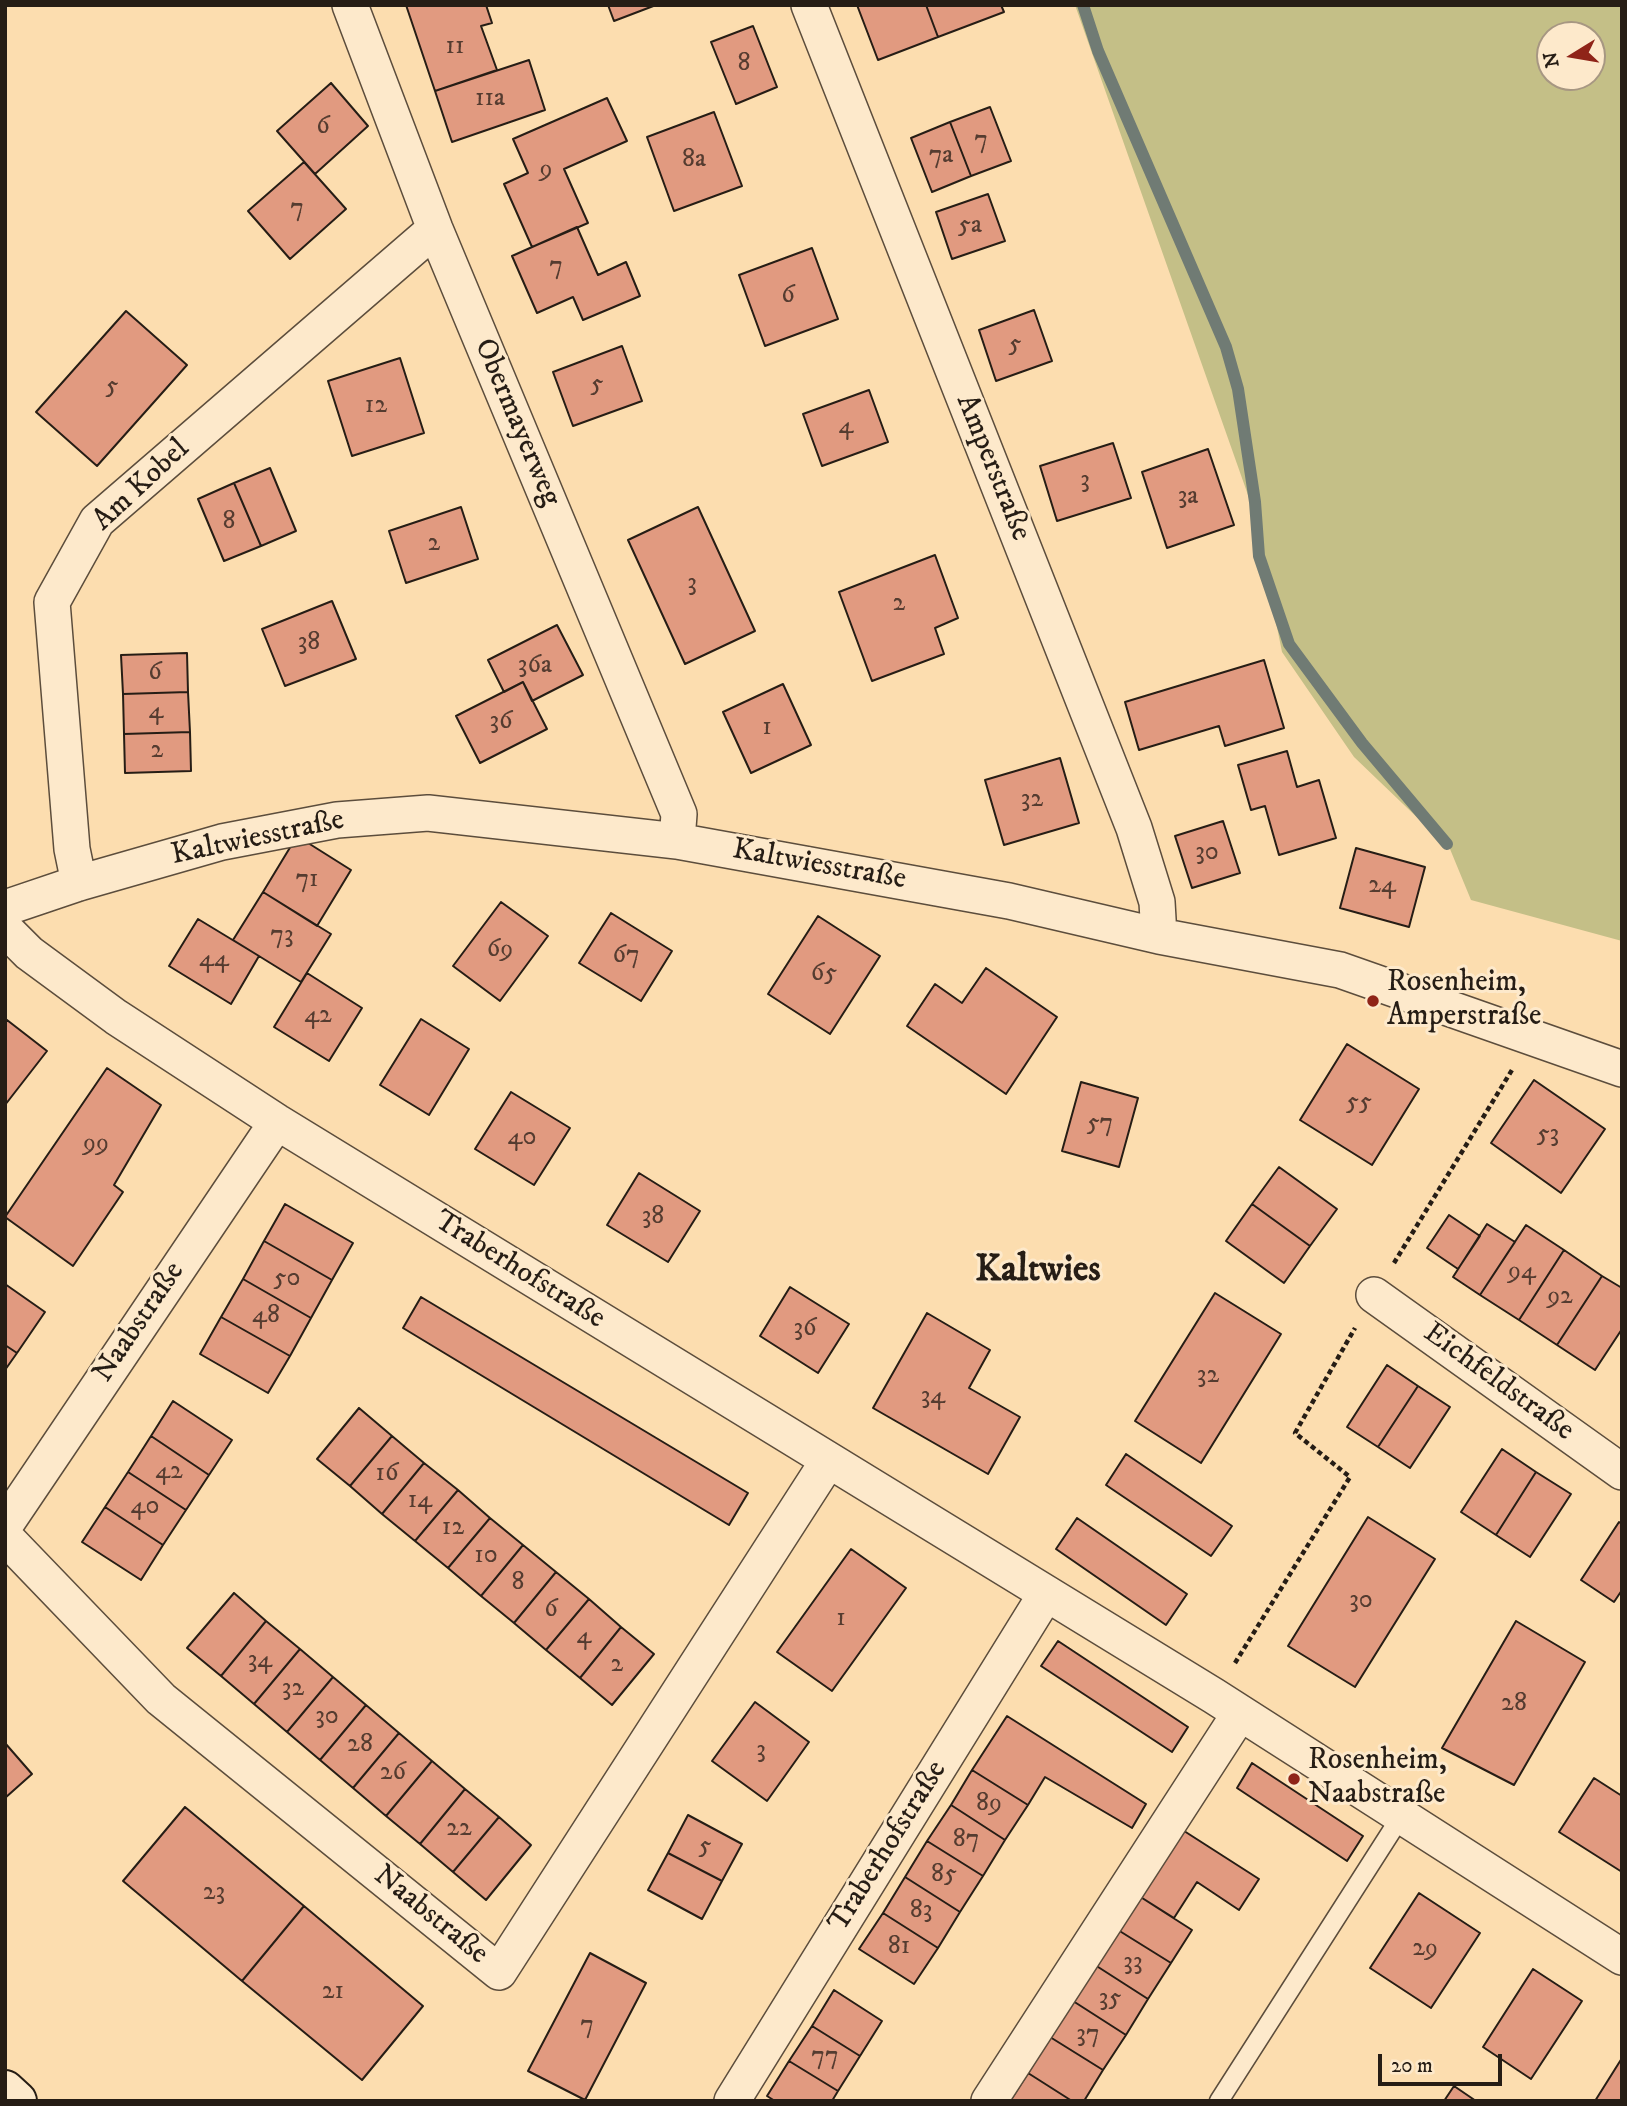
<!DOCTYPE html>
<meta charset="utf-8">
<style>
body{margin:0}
#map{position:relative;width:1627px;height:2106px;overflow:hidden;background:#fcddaf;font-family:"IM FELL DW Pica",serif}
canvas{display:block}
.frame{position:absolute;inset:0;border:7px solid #261d15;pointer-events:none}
.north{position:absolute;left:1536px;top:21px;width:70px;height:70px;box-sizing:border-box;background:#fde9cb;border:2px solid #a79782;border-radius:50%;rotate:259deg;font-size:19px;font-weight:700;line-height:28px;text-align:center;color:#261d15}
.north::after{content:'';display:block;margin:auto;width:24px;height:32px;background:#8f2418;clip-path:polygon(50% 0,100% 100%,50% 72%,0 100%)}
.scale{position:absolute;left:1378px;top:2054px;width:124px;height:32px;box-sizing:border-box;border:4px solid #261d15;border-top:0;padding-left:9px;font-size:21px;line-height:24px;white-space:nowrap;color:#261d15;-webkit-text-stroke:5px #fde9cb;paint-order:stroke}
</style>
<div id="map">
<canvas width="1627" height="2106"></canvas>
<div class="frame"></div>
<div class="north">N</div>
<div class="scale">20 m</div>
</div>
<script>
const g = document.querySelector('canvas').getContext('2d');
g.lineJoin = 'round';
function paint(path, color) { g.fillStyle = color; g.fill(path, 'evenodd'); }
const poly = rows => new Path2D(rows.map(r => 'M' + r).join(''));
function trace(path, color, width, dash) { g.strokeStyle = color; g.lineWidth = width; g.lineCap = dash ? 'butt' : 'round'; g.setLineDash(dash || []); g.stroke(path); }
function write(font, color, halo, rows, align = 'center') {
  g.font = font + ' "IM FELL DW Pica",serif'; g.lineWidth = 6; g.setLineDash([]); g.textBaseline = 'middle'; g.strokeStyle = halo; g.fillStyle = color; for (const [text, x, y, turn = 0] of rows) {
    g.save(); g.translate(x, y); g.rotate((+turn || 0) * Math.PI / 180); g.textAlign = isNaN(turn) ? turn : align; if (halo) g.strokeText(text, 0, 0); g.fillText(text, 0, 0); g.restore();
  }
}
paint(poly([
 [1075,5,1622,5,1622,941,1471,900,1450,849,1354,757,1282,652,1254,512],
 [1550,35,1592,35,1592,77,1550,77]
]), '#c4bf87');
trace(poly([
 [1083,5,1098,51,1226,347,1238,389,1255,502,1259,556,1289,644,1362,743,1447,844]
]), '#707b74', 12);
const building = poly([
 [406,5,486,5,492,23,481,26,497,70,435,91,406,5],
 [608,5,656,5,614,21,608,5],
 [857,5,926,5,938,37,878,60,857,5],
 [926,5,1001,5,1004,12,938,37,926,5],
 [753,26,777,87,736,104,711,42,753,26],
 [529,60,545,110,452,142,435,91,529,60],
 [331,83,368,126,315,174,277,131,331,83],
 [607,98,627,141,564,169,588,223,532,247,504,184,528,173,513,139,607,98],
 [990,107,1011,161,971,176,950,122,990,107],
 [714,112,742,186,674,211,647,137,714,112],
 [950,122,971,176,932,192,911,138,950,122],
 [304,162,346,209,290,259,248,211,304,162],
 [988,194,1005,241,952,259,936,212,988,194],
 [577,227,598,275,626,262,640,296,583,320,573,297,537,313,512,256,577,227],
 [812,248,838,319,765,346,739,275,812,248],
 [1034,310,1052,361,996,381,979,330,1034,310],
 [126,311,187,365,97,466,36,412,126,311],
 [622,346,642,401,573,426,553,372,622,346],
 [400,358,424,433,352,456,328,381,400,358],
 [869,390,888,442,822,466,803,414,869,390],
 [1113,443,1131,498,1057,521,1040,466,1113,443],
 [1208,449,1234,525,1167,548,1142,472,1208,449],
 [270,468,296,531,261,546,234,483,270,468],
 [234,483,261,546,224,561,198,499,234,483],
 [461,507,478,559,406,583,389,531,461,507],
 [698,507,755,631,685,664,628,540,698,507],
 [935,555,958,618,935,628,944,654,872,681,839,592,935,555],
 [332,601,356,659,285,686,262,629,332,601],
 [557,625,583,675,532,701,523,682,504,692,488,660,557,625],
 [187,653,188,692,123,694,121,655,187,653],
 [1264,660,1284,728,1225,746,1219,726,1139,750,1125,702,1264,660],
 [523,682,547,729,480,763,456,716,523,682],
 [783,684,811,745,751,773,723,712,783,684],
 [188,692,190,732,124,734,123,694,188,692],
 [190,732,191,771,125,773,124,734,190,732],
 [1287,751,1297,787,1319,780,1336,838,1279,855,1265,806,1251,810,1238,765,1287,751],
 [1060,758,1079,823,1004,845,985,780,1060,758],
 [1223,821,1240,873,1192,888,1175,836,1223,821],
 [297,836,351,870,317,926,263,892,297,836],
 [1356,848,1425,867,1409,927,1340,908,1356,848],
 [263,892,331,934,301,982,233,940,263,892],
 [501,902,548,936,500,1001,453,966,501,902],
 [611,913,672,951,641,1001,579,963,611,913],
 [818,916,880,956,830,1034,768,994,818,916],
 [198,919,259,956,231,1004,169,966,198,919],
 [986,968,1057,1017,1006,1094,907,1026,935,984,962,1003,986,968],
 [307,973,362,1008,329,1061,274,1027,307,973],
 [421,1019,469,1049,429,1115,380,1085,421,1019],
 [7,1020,47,1051,5,1105,5,1023,7,1020],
 [1347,1044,1419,1089,1372,1165,1300,1120,1347,1044],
 [107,1068,161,1105,114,1185,123,1192,73,1266,5,1217,107,1068],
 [1534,1080,1605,1129,1561,1193,1491,1143,1534,1080],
 [1081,1082,1138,1098,1119,1167,1062,1151,1081,1082],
 [511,1092,570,1128,534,1185,475,1149,511,1092],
 [1279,1167,1337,1209,1310,1246,1252,1204,1279,1167],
 [639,1173,700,1211,668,1262,607,1225,639,1173],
 [285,1204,353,1243,332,1280,264,1241,285,1204],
 [1252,1204,1310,1246,1284,1283,1226,1241,1252,1204],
 [1449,1215,1480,1236,1458,1269,1427,1248,1449,1215],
 [1487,1224,1515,1242,1480,1295,1453,1277,1487,1224],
 [1526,1225,1564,1250,1519,1320,1480,1295,1526,1225],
 [264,1241,332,1280,311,1318,243,1279,264,1241],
 [1564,1250,1602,1276,1557,1345,1519,1320,1564,1250],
 [1602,1276,1622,1288,1622,1329,1595,1370,1557,1345,1602,1276],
 [243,1279,311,1318,290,1356,221,1317,243,1279],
 [5,1284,45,1312,17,1353,5,1345,5,1284],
 [790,1287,849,1324,818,1373,760,1336,790,1287],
 [1215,1293,1281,1334,1201,1463,1135,1421,1215,1293],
 [421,1297,748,1493,729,1525,403,1328,421,1297],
 [927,1313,990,1350,969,1388,1020,1417,988,1474,873,1408,927,1313],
 [221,1317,290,1356,268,1393,200,1354,221,1317],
 [5,1345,17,1353,5,1370,5,1345],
 [1387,1365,1418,1386,1378,1447,1347,1427,1387,1365],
 [1418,1386,1450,1407,1410,1468,1378,1447,1418,1386],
 [173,1401,232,1440,209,1475,151,1436,173,1401],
 [359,1408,392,1436,350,1486,317,1459,359,1408],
 [151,1436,209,1475,186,1510,128,1472,151,1436],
 [392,1436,424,1463,382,1514,350,1486,392,1436],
 [1502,1449,1536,1472,1496,1535,1461,1512,1502,1449],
 [1126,1454,1232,1526,1211,1556,1106,1485,1126,1454],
 [424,1463,458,1490,415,1541,382,1514,424,1463],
 [128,1472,186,1510,163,1545,105,1507,128,1472],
 [1536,1472,1571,1494,1530,1557,1496,1535,1536,1472],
 [458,1490,490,1518,448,1568,415,1541,458,1490],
 [105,1507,163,1545,141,1580,82,1542,105,1507],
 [1368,1517,1435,1559,1355,1687,1288,1646,1368,1517],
 [490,1518,523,1545,481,1596,448,1568,490,1518],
 [1077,1518,1187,1594,1166,1625,1056,1549,1077,1518],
 [1619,1522,1622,1524,1622,1590,1614,1602,1581,1580,1619,1522],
 [523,1545,556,1572,514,1623,481,1596,523,1545],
 [851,1549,906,1588,832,1691,777,1652,851,1549],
 [556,1572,589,1599,546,1650,514,1623,556,1572],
 [234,1593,266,1621,221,1676,187,1648,234,1593],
 [589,1599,621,1627,580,1678,546,1650,589,1599],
 [266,1621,300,1649,254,1704,221,1676,266,1621],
 [1516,1621,1585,1662,1514,1785,1442,1748,1516,1621],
 [621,1627,654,1654,612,1705,580,1678,621,1627],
 [1058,1641,1188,1727,1172,1752,1041,1666,1058,1641],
 [300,1649,333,1677,287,1732,254,1704,300,1649],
 [333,1677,366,1705,320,1760,287,1732,333,1677],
 [755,1702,809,1742,767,1801,712,1761,755,1702],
 [366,1705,399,1733,353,1788,320,1760,366,1705],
 [1007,1716,1146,1804,1132,1828,1045,1777,1028,1805,972,1770,1007,1716],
 [399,1733,432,1761,386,1816,353,1788,399,1733],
 [5,1743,32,1774,5,1798,5,1743],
 [432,1761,465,1789,420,1844,386,1816,432,1761],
 [1252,1763,1363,1836,1347,1861,1237,1788,1252,1763],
 [972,1770,1028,1805,1005,1840,951,1805,972,1770],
 [1594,1778,1622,1796,1622,1872,1559,1832,1594,1778],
 [465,1789,499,1817,453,1872,420,1844,465,1789],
 [951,1805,1005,1840,983,1876,927,1841,951,1805],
 [185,1807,304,1906,242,1981,123,1881,185,1807],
 [688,1815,742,1844,722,1881,668,1853,688,1815],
 [499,1817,531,1845,486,1900,453,1872,499,1817],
 [1181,1829,1259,1879,1239,1910,1197,1882,1174,1918,1139,1896,1181,1829],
 [927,1841,983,1876,960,1912,905,1877,927,1841],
 [668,1853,722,1881,702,1919,648,1890,668,1853],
 [905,1877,960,1912,938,1948,883,1913,905,1877],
 [1419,1893,1480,1933,1431,2008,1370,1968,1419,1893],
 [1139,1896,1192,1930,1171,1963,1118,1930,1139,1896],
 [304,1906,423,2006,362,2080,242,1981,304,1906],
 [883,1913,938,1948,914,1984,859,1949,883,1913],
 [1118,1930,1171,1963,1148,1999,1095,1965,1118,1930],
 [590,1953,646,1983,585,2100,528,2071,590,1953],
 [1095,1965,1148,1999,1126,2035,1073,2001,1095,1965],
 [1533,1969,1582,2001,1531,2079,1483,2047,1533,1969],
 [834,1990,882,2021,860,2056,812,2026,834,1990],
 [1073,2001,1126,2035,1103,2070,1050,2037,1073,2001],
 [812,2026,860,2056,838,2091,789,2061,812,2026],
 [1050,2037,1103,2070,1084,2101,1072,2101,1028,2073,1050,2037],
 [1622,2058,1622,2101,1595,2101,1622,2058],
 [789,2061,838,2091,832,2101,775,2101,767,2096,789,2061],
 [1028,2073,1072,2101,1010,2101,1028,2073],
 [1454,2086,1476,2101,1444,2101,1454,2086]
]);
paint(building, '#e19a80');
trace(building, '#261d15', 2);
const lane = poly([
 [1219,2101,1400,1818]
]);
const street = poly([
 [350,5,435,229,679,814,677,841],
 [809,5,1134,828,1157,902,1159,936],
 [79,883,72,849,52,602,97,521,435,229],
 [5,908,79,883,222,842,337,820,428,813,677,841,1009,901,1159,936,1340,970,1622,1069],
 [5,929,29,953,116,1017,277,1122,1214,1696,1622,1957],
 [1374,1295,1622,1472],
 [5,1525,277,1122],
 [5,1537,161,1699,499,1972,828,1461],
 [732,2101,1046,1594],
 [989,2101,1240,1713]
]);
const secondary = poly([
 [5,2090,17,2101]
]);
trace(lane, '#5c4d3c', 21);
trace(street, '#5c4d3c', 38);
trace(secondary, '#261d15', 42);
trace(poly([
 [1394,1263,1512,1070],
 [1235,1663,1350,1477,1295,1433,1355,1328]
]), '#261d15', 4.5, [5, 3.5]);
trace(lane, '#fde9cb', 18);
trace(street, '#fde9cb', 35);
trace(secondary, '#fde9cb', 38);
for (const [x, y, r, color] of [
 [1373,1001,7,"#8f2418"],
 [1294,1779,7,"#8f2418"]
]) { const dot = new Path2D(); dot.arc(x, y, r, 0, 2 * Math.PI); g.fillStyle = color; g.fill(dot); trace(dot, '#fde9cb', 2.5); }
write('26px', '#553c30', null, [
 ["11",455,48],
 ["8",744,65],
 ["11a",490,100],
 ["6",323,128],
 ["7",981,142],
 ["7a",941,157],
 ["8a",694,161],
 ["9",546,171],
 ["7",297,210],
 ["5a",970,227],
 ["7",556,268],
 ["6",788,297],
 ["5",1015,346],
 ["5",597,386],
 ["5",112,388],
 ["12",376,407],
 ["4",846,428],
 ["3",1085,482],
 ["3a",1188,498],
 ["8",229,523],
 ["2",434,545],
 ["3",692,585],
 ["2",899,605],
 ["38",309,644],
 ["36a",535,667],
 ["6",155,674],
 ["4",156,713],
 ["36",501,723],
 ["1",767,729],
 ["2",157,752],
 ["32",1032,801],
 ["30",1207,854],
 ["71",307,881],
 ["24",1382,887],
 ["73",282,937],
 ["69",500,951],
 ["67",626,957],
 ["44",214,961],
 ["65",824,975],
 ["42",318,1017],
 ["55",1359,1104],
 ["57",1100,1125],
 ["53",1548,1136],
 ["40",522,1139],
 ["99",96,1145],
 ["38",653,1218],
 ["94",1522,1273],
 ["50",287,1280],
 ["92",1560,1298],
 ["48",266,1317],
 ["36",805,1330],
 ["32",1208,1377],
 ["34",933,1398],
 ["42",169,1473],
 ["16",387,1475],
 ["14",420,1502],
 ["40",145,1508],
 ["12",453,1529],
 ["10",486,1557],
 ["8",518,1584],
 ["30",1361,1602],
 ["6",551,1611],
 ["1",841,1620],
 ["4",584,1638],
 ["34",260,1662],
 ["2",617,1666],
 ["32",293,1690],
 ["28",1514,1705],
 ["30",327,1718],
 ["28",360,1746],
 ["3",761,1752],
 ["26",393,1774],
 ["89",989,1805],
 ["22",459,1830],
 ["87",966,1841],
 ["5",705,1848],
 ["85",944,1876],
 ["23",214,1894],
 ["83",921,1912],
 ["81",899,1948],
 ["29",1425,1950],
 ["33",1133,1964],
 ["21",333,1993],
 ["35",1110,2000],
 ["7",587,2027],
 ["37",1088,2036],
 ["77",825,2058]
]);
write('30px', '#261d15', '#fde9cb', [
 ["Obermayerweg",516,423,67],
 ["Amperstraße",992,468,68],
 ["Am Kobel",142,486,-43],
 ["Kaltwiesstraße",258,839,-12],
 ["Kaltwiesstraße",819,866,10],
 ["Traberhofstraße",519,1271,32],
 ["Naabstraße",140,1323,-56],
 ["Eichfeldstraße",1498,1383,36],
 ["Traberhofstraße",889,1847,-58],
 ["Naabstraße",430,1916,39]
]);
write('30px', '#261d15', '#fde9cb', [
 ["Rosenheim,",1387,984],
 ["Amperstraße",1387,1018],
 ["Rosenheim,",1308,1762],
 ["Naabstraße",1308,1796]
], 'left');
write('bold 37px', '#261d15', '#fde9cb', [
 ["Kaltwies",1038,1272]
]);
</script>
